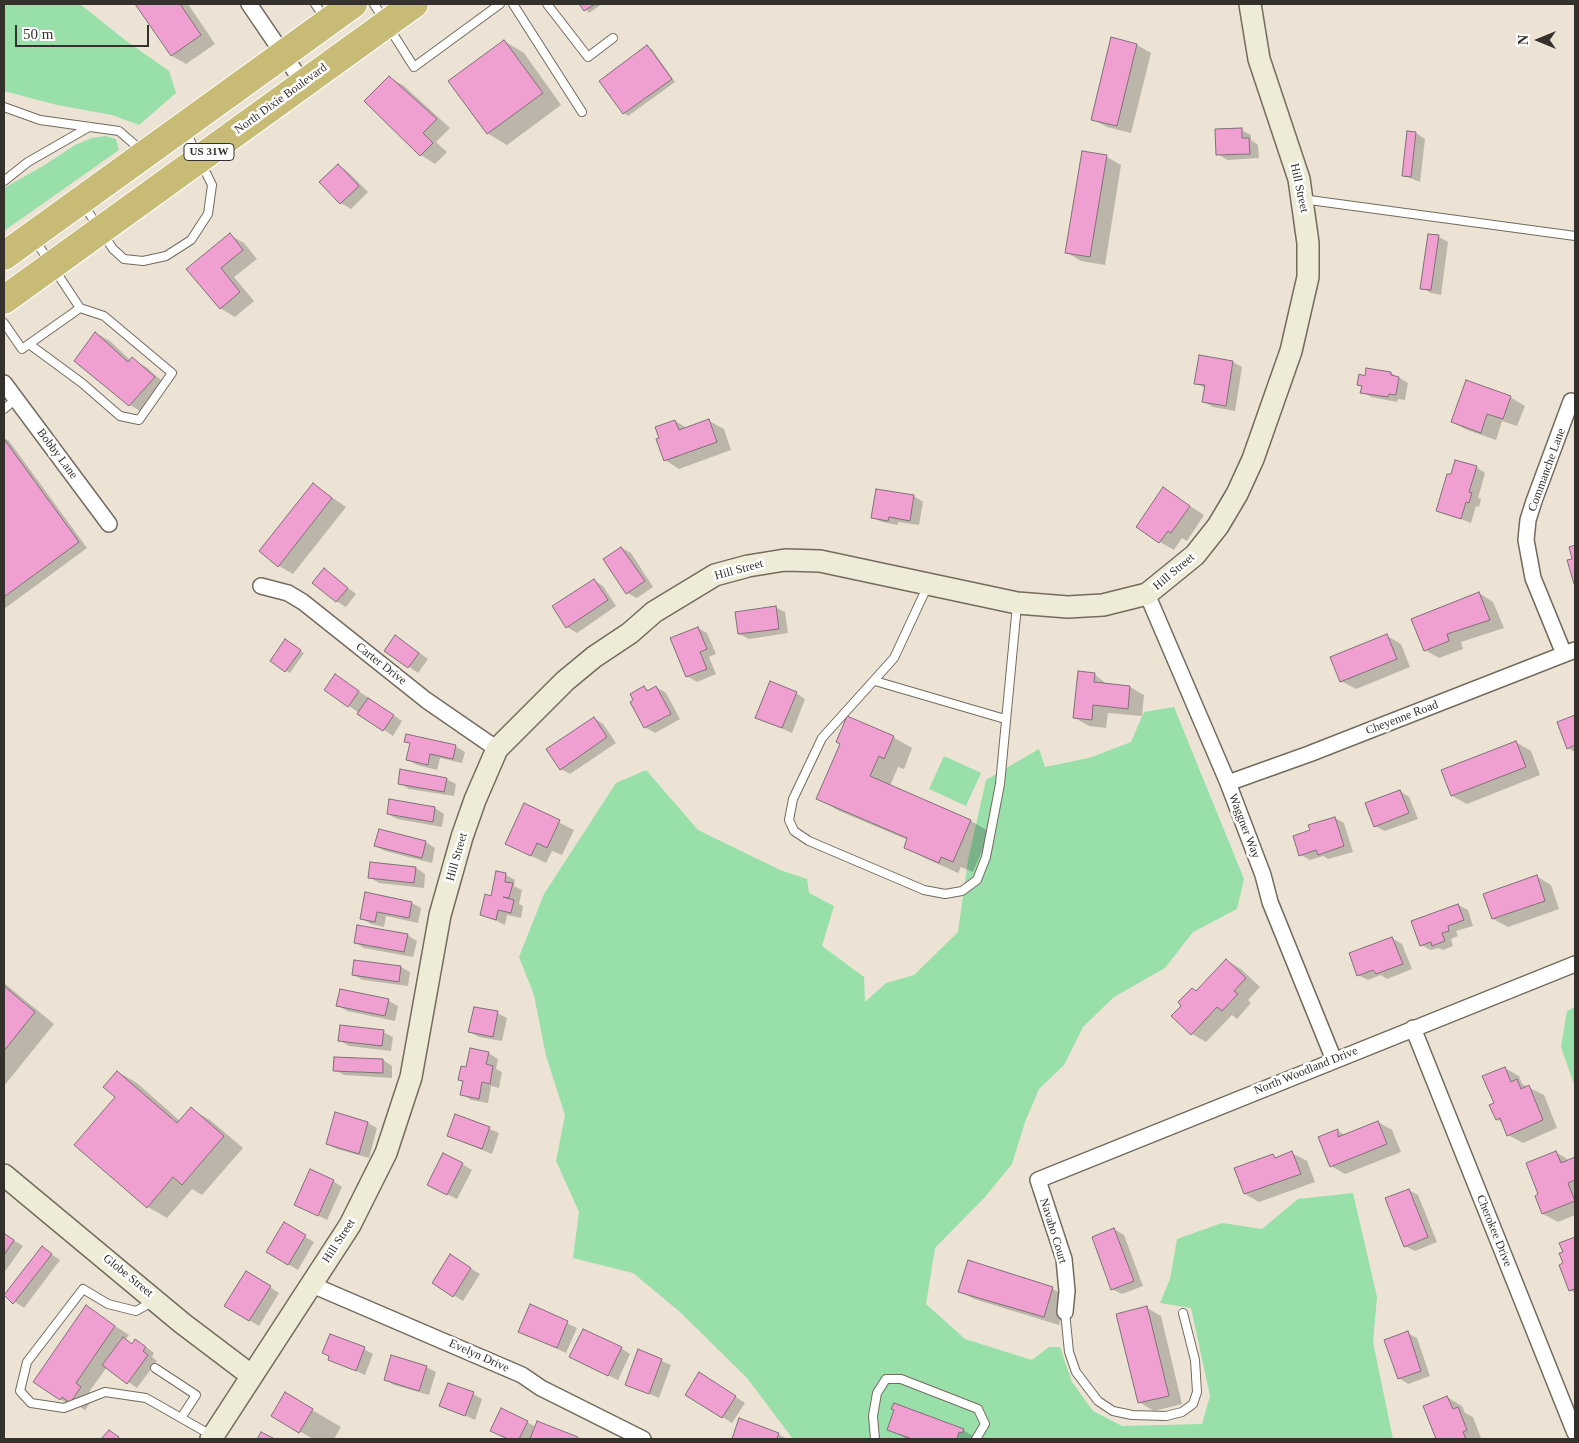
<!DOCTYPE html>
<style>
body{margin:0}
#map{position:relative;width:1579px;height:1443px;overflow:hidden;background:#ece3d4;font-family:Georgia,serif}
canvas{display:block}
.frame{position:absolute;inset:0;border:5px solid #34302b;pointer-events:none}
.north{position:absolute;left:1514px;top:15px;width:50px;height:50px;-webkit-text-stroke:4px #fff;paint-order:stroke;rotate:270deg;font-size:14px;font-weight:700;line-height:20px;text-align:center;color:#34302b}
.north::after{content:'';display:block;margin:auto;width:18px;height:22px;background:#34302b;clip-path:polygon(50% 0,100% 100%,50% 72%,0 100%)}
.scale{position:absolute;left:15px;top:25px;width:134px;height:22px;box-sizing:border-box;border:2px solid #34302b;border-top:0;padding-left:6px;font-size:15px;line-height:18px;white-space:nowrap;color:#34302b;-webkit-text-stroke:4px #fff;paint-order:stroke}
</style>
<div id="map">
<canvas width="1579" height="1443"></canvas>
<div class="frame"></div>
<div class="north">N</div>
<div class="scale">50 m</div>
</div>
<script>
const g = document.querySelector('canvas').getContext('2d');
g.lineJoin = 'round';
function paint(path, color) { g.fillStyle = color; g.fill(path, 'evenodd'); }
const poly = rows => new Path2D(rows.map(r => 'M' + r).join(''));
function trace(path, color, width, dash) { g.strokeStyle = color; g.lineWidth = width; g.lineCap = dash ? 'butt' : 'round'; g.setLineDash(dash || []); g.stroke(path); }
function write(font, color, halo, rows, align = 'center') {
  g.font = font + ' Georgia,serif'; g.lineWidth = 5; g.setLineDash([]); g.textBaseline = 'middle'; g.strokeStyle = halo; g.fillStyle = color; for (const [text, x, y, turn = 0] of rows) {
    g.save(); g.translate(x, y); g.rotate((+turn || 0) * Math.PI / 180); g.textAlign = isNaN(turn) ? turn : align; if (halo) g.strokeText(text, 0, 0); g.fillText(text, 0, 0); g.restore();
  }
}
paint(poly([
 [4,4,80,4,125,40,169,71,176,93,139,125,112,115,57,105,4,91],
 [106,136,116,139,119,150,4,231,4,188,43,166,75,145,92,138],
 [1174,707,1244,879,1237,909,1193,932,1165,968,1114,997,1083,1027,1064,1065,1039,1089,1025,1122,1012,1164,985,1197,935,1248,926,1304,965,1339,1032,1360,1049,1347,1060,1347,1072,1382,1093,1411,1122,1426,1202,1424,1210,1396,1191,1308,1160,1303,1170,1279,1177,1239,1222,1223,1262,1229,1298,1199,1353,1193,1377,1297,1373,1342,1393,1439,793,1439,747,1378,680,1312,633,1273,573,1258,579,1212,556,1161,565,1115,546,1056,534,995,519,957,544,894,616,783,646,770,698,830,780,870,807,879,809,893,834,906,822,946,864,977,865,1002,886,983,914,975,958,932,968,860,986,780,1039,749,1045,767,1089,758,1131,742,1144,712],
 [944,756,981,773,966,806,929,789],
 [1575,1007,1575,1087,1561,1047,1567,1011]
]), '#98dfaa');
paint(poly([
 [136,4,188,4,215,44,186,64,172,56],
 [581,4,602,4,589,13],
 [504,41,524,53,561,105,507,145,487,133],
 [1137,45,1151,53,1131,133,1107,127,1092,119],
 [647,47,652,49,675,82,628,116,624,113,601,81],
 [389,77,404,86,450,128,436,142,447,152,435,164,421,155,365,101],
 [1241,130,1251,135,1251,140,1258,145,1259,158,1227,160,1218,154],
 [1416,133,1425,139,1420,182,1403,175],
 [1107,157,1121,165,1105,265,1081,261,1066,252],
 [338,165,347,171,368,192,351,209,341,203,321,182],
 [230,235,244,243,257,259,234,277,254,301,235,317,220,308,188,269],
 [1429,235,1439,237,1448,242,1441,295,1431,293,1422,288],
 [96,333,110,341,130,360,132,359,146,367,168,386,145,414,130,405,76,360],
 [1233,362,1242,367,1235,411,1213,407,1204,402,1205,388,1195,383],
 [1391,373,1408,383,1405,400,1398,399,1397,402,1371,397,1362,392,1363,387,1358,384,1366,377],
 [1510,397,1525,406,1517,426,1502,421,1496,440,1467,430,1452,422],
 [675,421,687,428,709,421,724,429,731,450,679,469,665,460,660,439],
 [4,438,9,441,87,548,4,609],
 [1476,467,1485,473,1478,498,1481,499,1479,507,1476,506,1471,523,1438,510],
 [313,484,346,507,293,574,279,566],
 [1164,489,1204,515,1187,541,1182,538,1174,550,1160,542],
 [877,490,914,496,923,502,919,525,898,522,898,525,882,522,872,517],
 [622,548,631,553,653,587,637,598,627,593],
 [324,570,356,594,346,607,336,601],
 [594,580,603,586,616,606,577,633,567,627],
 [1479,593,1493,602,1504,628,1461,642,1463,649,1439,658,1425,650],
 [775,607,785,612,788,633,749,639,739,634],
 [698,628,707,633,716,654,709,657,716,674,697,682,687,676],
 [396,636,428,659,418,673,386,650],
 [1387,636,1401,644,1410,667,1356,689,1341,681],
 [289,643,304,653,290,673,271,661],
 [1094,674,1108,685,1130,687,1144,695,1142,716,1108,713,1106,728,1089,726,1075,718],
 [344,681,402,721,393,736,349,706],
 [644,687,650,691,656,687,666,693,680,719,655,733,645,727],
 [796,693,805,699,792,733,757,717],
 [1575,717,1575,752,1568,748,1559,723],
 [594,718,603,724,616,743,570,774,561,769],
 [893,737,912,748,904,769,898,767,890,786,971,821,990,832,973,872,961,867,958,873,925,858,905,847,908,840,837,810,818,798],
 [406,741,455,746,465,752,462,763,440,758,437,770,417,765,407,759,411,744],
 [1516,742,1531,751,1540,775,1467,804,1452,796],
 [446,779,456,784,454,796,409,789,399,783],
 [1400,791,1409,797,1418,819,1385,831,1375,826],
 [524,805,574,830,562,855,552,851,546,863,521,851],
 [435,808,444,814,442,827,397,819,388,814],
 [1335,818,1344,823,1353,852,1328,859,1323,856,1310,860,1301,855,1311,831],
 [379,830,426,842,435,848,432,863,385,851,376,846],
 [416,868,425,874,424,888,379,883,369,877],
 [506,875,515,880,514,886,522,890,519,904,523,906,521,918,507,915,505,925,482,914],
 [1536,876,1551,885,1559,909,1508,927,1493,919],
 [366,894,412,903,421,908,418,923,386,916,384,927,371,924,361,918],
 [1458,905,1468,910,1473,926,1456,931,1458,936,1451,939,1453,946,1443,950,1438,948,1431,950,1421,945],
 [407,935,417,941,413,957,364,948,355,942],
 [1392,938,1402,944,1412,969,1387,979,1381,975,1368,980,1358,975],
 [1226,960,1241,969,1260,987,1248,1000,1251,1003,1237,1019,1232,1015,1206,1042,1192,1034,1197,992],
 [401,967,410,972,408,986,363,980,353,975],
 [4,983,54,1024,4,1086],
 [341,990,389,1001,398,1006,395,1021,347,1011,338,1005],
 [497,1013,507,1018,502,1041,479,1037,470,1032],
 [383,1032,393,1037,391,1051,349,1046,339,1040],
 [488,1053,498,1059,496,1069,502,1072,499,1088,491,1086,488,1103,471,1100,462,1094,464,1082,460,1079,467,1069],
 [383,1060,392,1066,392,1078,344,1075,335,1070],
 [1505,1068,1519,1076,1522,1084,1544,1095,1557,1128,1523,1143,1508,1135,1503,1123,1496,1119,1495,1104],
 [118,1072,137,1083,180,1121,191,1109,210,1120,243,1148,202,1195,192,1189,167,1218,148,1207,117,1097],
 [336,1114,368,1123,377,1128,369,1158,337,1149,327,1144],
 [455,1115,499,1133,492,1154,448,1136],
 [1378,1122,1392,1130,1401,1152,1345,1174,1331,1166,1338,1131,1345,1135],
 [1556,1152,1570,1161,1575,1158,1575,1215,1558,1222,1543,1214,1536,1196,1540,1195],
 [1292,1153,1307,1161,1315,1182,1259,1202,1245,1194,1273,1156,1278,1158],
 [462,1164,472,1170,457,1199,438,1190],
 [333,1181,342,1187,327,1220,296,1205],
 [1409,1190,1418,1195,1437,1242,1415,1251,1405,1246],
 [284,1224,314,1242,298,1270,267,1252],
 [1114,1229,1124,1235,1143,1286,1122,1294,1112,1289],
 [5,1235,23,1246,4,1273,4,1238],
 [1575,1238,1575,1293,1570,1290,1564,1253,1561,1244],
 [42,1248,60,1260,24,1308,5,1295],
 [460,1262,480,1274,463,1301,434,1283],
 [969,1262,1053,1289,1067,1297,1059,1325,974,1299,959,1291],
 [256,1278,279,1293,259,1326,226,1306],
 [530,1306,577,1328,566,1353,519,1331],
 [86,1307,129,1335,125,1340,133,1345,145,1346,154,1353,152,1357,157,1361,137,1388,107,1367,89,1392,95,1396,85,1410,77,1405,75,1408,60,1399],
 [1147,1308,1161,1316,1182,1404,1154,1411,1139,1402],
 [1407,1333,1417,1338,1430,1376,1408,1384,1399,1378],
 [621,1348,630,1354,618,1380,580,1362],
 [364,1349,373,1354,365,1375,329,1359],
 [639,1351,671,1365,659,1398,626,1384],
 [426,1367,436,1372,429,1395,394,1385,385,1379],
 [709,1379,745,1403,732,1423,687,1394],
 [285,1394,341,1427,334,1439,313,1439,273,1416],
 [473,1394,482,1399,475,1420,441,1405],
 [1447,1397,1462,1406,1465,1413,1473,1417,1481,1438,1438,1439,1425,1406],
 [740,1420,778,1434,787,1439,733,1439],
 [527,1422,536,1427,580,1439,509,1439,501,1436],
 [888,1429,963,1430,978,1439,907,1439]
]), '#0003');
const building = poly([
 [135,4,180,4,201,35,171,56,135,4],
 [579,4,595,4,584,11,579,4],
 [1111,37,1137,44,1117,126,1091,120,1111,37],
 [504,40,543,93,487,134,448,81,504,40],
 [647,45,672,79,623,114,599,81,647,45],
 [389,76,437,119,423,133,433,143,420,156,364,101,389,76],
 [1242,128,1242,138,1249,138,1250,154,1216,155,1215,129,1242,128],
 [1407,131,1416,132,1411,177,1402,176,1407,131],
 [1082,151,1107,155,1090,257,1065,253,1082,151],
 [338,164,359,186,340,204,319,182,338,164],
 [230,233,243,250,221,268,240,292,220,309,186,269,230,233],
 [1428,234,1439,235,1431,290,1420,289,1428,234],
 [95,332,128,362,132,357,155,377,129,406,74,361,95,332],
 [1199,355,1233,361,1226,406,1202,402,1205,385,1194,384,1199,355],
 [1366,368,1391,372,1391,375,1399,377,1396,395,1389,394,1388,397,1360,393,1362,386,1357,385,1359,374,1365,376,1366,368],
 [1466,380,1511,396,1503,419,1487,414,1481,433,1451,422,1466,380],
 [709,419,717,442,664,461,656,439,659,438,655,427,675,420,679,430,709,419],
 [4,439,79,542,4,597,4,439],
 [1455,460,1477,466,1469,492,1472,493,1469,503,1466,502,1461,519,1436,511,1447,474,1451,474,1455,460],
 [313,483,332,498,278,567,259,551,313,483],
 [1163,487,1190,506,1171,533,1168,531,1159,543,1136,527,1163,487],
 [876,489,914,495,910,521,889,517,888,521,871,518,876,489],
 [1575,545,1575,584,1574,584,1567,560,1572,559,1569,547,1575,545],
 [621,547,645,581,626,594,603,559,621,547],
 [324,568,348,588,336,602,312,583,324,568],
 [594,579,608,600,566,628,552,606,594,579],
 [1479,592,1490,620,1447,634,1449,641,1424,651,1411,619,1479,592],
 [776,606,779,629,738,634,735,612,776,606],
 [698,627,707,649,700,652,707,669,686,677,670,638,698,627],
 [1387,634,1397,659,1340,682,1330,657,1387,634],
 [395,635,419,653,408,668,384,651,395,635],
 [285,639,301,650,285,672,270,661,285,639],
 [1078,671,1095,673,1094,682,1130,686,1128,709,1093,705,1092,720,1073,718,1078,671],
 [335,674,359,691,348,707,324,690,335,674],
 [770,681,797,692,782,728,755,718,770,681],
 [644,686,647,691,656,686,671,714,644,728,630,702,633,700,630,694,644,686],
 [368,698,394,715,383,731,357,714,368,698],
 [1575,715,1575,745,1567,749,1557,722,1575,715],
 [847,716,894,736,884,759,879,756,870,776,971,820,953,862,941,857,939,863,904,848,907,838,816,799,840,744,836,742,847,716],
 [594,717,607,737,560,770,546,749,594,717],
 [406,734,456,745,453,759,430,754,428,765,406,760,410,743,404,742,406,734],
 [1516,741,1526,767,1451,796,1441,770,1516,741],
 [400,769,447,778,444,792,398,784,400,769],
 [1400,790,1409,813,1374,827,1365,803,1400,790],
 [389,799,435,807,433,822,387,814,389,799],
 [524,803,560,820,547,848,537,843,531,856,505,844,524,803],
 [1335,817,1344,846,1318,855,1316,850,1299,856,1293,836,1310,830,1308,825,1335,817],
 [379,829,426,841,422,858,374,846,379,829],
 [370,862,416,867,414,883,368,878,370,862],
 [496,871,506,873,505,882,513,883,509,898,503,897,514,900,511,913,498,910,496,920,480,915,485,894,491,896,496,871],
 [1537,875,1545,901,1492,919,1483,894,1537,875],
 [365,892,412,902,409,918,377,912,375,922,360,919,365,892],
 [1458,904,1464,920,1448,926,1449,931,1442,933,1445,941,1432,946,1431,942,1420,946,1411,921,1458,904],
 [357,925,408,934,404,952,354,943,357,925],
 [1392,937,1403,964,1376,974,1373,970,1357,976,1349,953,1392,937],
 [1226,959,1246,978,1234,991,1238,994,1222,1011,1217,1007,1191,1035,1171,1016,1181,1006,1178,1002,1192,988,1196,991,1226,959],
 [354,960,401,966,399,982,352,975,354,960],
 [4,986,35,1012,4,1051,4,986],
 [340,989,389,999,385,1016,336,1006,340,989],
 [474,1007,498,1011,493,1037,468,1032,474,1007],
 [340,1025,384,1030,382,1046,338,1041,340,1025],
 [470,1048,489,1052,486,1064,493,1066,490,1084,482,1082,479,1099,460,1095,463,1081,458,1080,461,1066,466,1067,470,1048],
 [334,1057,383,1059,383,1073,333,1071,334,1057],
 [1505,1067,1511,1082,1517,1079,1521,1089,1529,1085,1543,1120,1507,1136,1500,1118,1496,1120,1489,1105,1494,1103,1482,1076,1505,1067],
 [117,1071,177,1123,191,1107,224,1136,182,1185,173,1177,147,1208,74,1145,115,1097,103,1087,117,1071],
 [335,1112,368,1122,359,1154,326,1144,335,1112],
 [455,1114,490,1127,482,1149,447,1136,455,1114],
 [1378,1121,1387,1144,1330,1167,1318,1137,1338,1129,1338,1137,1378,1121],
 [1292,1151,1301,1174,1244,1194,1234,1168,1273,1154,1275,1158,1292,1151],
 [1556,1151,1561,1163,1575,1157,1575,1180,1568,1183,1575,1201,1542,1214,1535,1196,1538,1194,1526,1163,1556,1151],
 [443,1153,463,1163,447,1195,427,1185,443,1153],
 [310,1169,334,1180,318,1216,294,1205,310,1169],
 [1409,1189,1428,1237,1404,1247,1385,1198,1409,1189],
 [284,1222,306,1235,288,1265,266,1252,284,1222],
 [1114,1228,1134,1281,1111,1290,1092,1237,1114,1228],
 [5,1234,14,1240,4,1255,4,1235,5,1234],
 [1575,1237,1575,1289,1569,1291,1559,1265,1563,1263,1559,1253,1563,1252,1559,1243,1575,1237],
 [42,1246,52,1254,13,1304,4,1295,42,1246],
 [450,1254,471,1268,453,1297,432,1283,450,1254],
 [968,1260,1053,1287,1044,1317,958,1292,968,1260],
 [246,1271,271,1286,249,1321,224,1306,246,1271],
 [530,1304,568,1321,557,1348,518,1332,530,1304],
 [86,1305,115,1326,76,1383,81,1387,70,1403,62,1397,60,1400,33,1382,86,1305],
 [1147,1306,1169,1396,1138,1403,1116,1314,1147,1306],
 [583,1329,622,1347,608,1376,569,1357,583,1329],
 [1408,1331,1421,1371,1398,1379,1384,1340,1408,1331],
 [330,1334,365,1347,356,1371,328,1360,329,1356,322,1353,330,1334],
 [123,1337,132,1344,135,1339,146,1347,143,1351,148,1355,127,1384,102,1365,123,1337],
 [638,1349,662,1359,649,1394,625,1385,638,1349],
 [391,1355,427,1366,419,1391,384,1380,391,1355],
 [699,1372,736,1396,722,1418,685,1395,699,1372],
 [448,1383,474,1392,465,1416,439,1406,448,1383],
 [285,1392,313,1409,299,1433,271,1416,285,1392],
 [1447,1396,1453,1409,1458,1407,1467,1430,1463,1432,1466,1439,1436,1439,1423,1406,1447,1396],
 [894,1403,964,1429,962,1433,959,1432,957,1439,912,1439,887,1430,894,1410,891,1409,894,1403],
 [501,1408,528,1421,519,1439,508,1439,490,1431,501,1408],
 [739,1418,779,1433,777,1439,732,1439,739,1418],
 [537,1421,578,1437,577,1439,530,1439,537,1421],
 [109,1430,119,1437,118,1439,101,1439,109,1430],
 [261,1432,275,1439,257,1439,261,1432]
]);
paint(building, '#f0a0d0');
trace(building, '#7f7078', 1);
const lane = poly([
 [315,4,325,18],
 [374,4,414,67,500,4],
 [513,4,582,112],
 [547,4,588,57,613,38],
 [4,107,40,120,119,131,141,150],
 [4,181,28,162,89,127],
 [1302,199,1575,236],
 [83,204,113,249,124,259,143,261,166,256,191,240,208,214,212,185,185,130],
 [4,323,22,349,80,308,35,240],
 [29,344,82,383,120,416,139,420,172,373,104,316,80,308],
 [4,409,16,399],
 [928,585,894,658,822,738,793,799,789,820,794,831,809,841,924,890,945,894,962,891,977,880,986,857,1000,784,1017,605],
 [875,681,1005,719],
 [152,1302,136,1311,108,1304,83,1289,27,1362,20,1391,31,1403,64,1408,105,1392,146,1398,211,1435],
 [1065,1312,1069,1352,1076,1372,1098,1401,1113,1411,1132,1415,1166,1416,1182,1412,1193,1404,1197,1392,1195,1360,1183,1313],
 [155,1368,196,1395,181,1418],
 [875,1439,873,1416,877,1393,886,1379,901,1379,978,1409,985,1424,976,1439]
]);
const street = poly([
 [249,4,303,83],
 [4,383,109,524],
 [261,586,288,593,303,602,426,700,497,749],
 [1147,594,1228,783,1263,875,1270,902,1334,1060],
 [1564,654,1533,578,1526,540,1528,520,1534,501,1571,401],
 [1228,783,1309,754,1575,650],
 [1413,1028,1575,1433],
 [310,1284,522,1375,541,1388,643,1439],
 [1065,1312,1067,1291,1064,1259,1038,1180,1575,964]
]);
const secondary = poly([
 [4,1175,182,1323,252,1376],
 [211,1439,350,1225,386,1153,411,1077,440,915,462,837,475,800,497,749,565,681,594,657,630,633,654,612,715,575,748,566,785,560,820,561,1017,603,1068,607,1103,605,1147,594,1195,555,1218,526,1237,494,1253,459,1291,351,1308,277,1308,243,1299,179,1259,59,1250,4]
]);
const highway = poly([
 [4,256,353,4],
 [4,300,414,4]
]);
trace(lane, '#736b5e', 10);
trace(street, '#736b5e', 18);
trace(secondary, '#736b5e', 24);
trace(highway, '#fff', 30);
trace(lane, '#fff', 8);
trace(street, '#fff', 15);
trace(secondary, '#eeebd6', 21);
trace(highway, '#c7bb75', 28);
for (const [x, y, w] of [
 [209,152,50]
]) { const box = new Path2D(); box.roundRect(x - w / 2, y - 8.5, w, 17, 4); g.fillStyle = '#fff'; g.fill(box); trace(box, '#34302b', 1); }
write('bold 11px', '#34302b', null, [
 ["US 31W",209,152]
]);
write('12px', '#34302b', '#fff', [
 ["North Dixie Boulevard",281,99,-36],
 ["Hill Street",1299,188,78],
 ["Bobby Lane",57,454,53],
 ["Commanche Lane",1547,470,-70],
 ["Hill Street",739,570,-15],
 ["Hill Street",1174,572,-40],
 ["Carter Drive",381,664,38],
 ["Cheyenne Road",1402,718,-21],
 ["Waggner Way",1244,826,69],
 ["Hill Street",457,857,-74],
 ["North Woodland Drive",1306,1071,-22],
 ["Navaho Court",1053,1231,73],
 ["Cherokee Drive",1494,1231,68],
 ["Hill Street",339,1241,-57],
 ["Globe Street",128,1276,39],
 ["Evelyn Drive",479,1356,24]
]);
</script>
